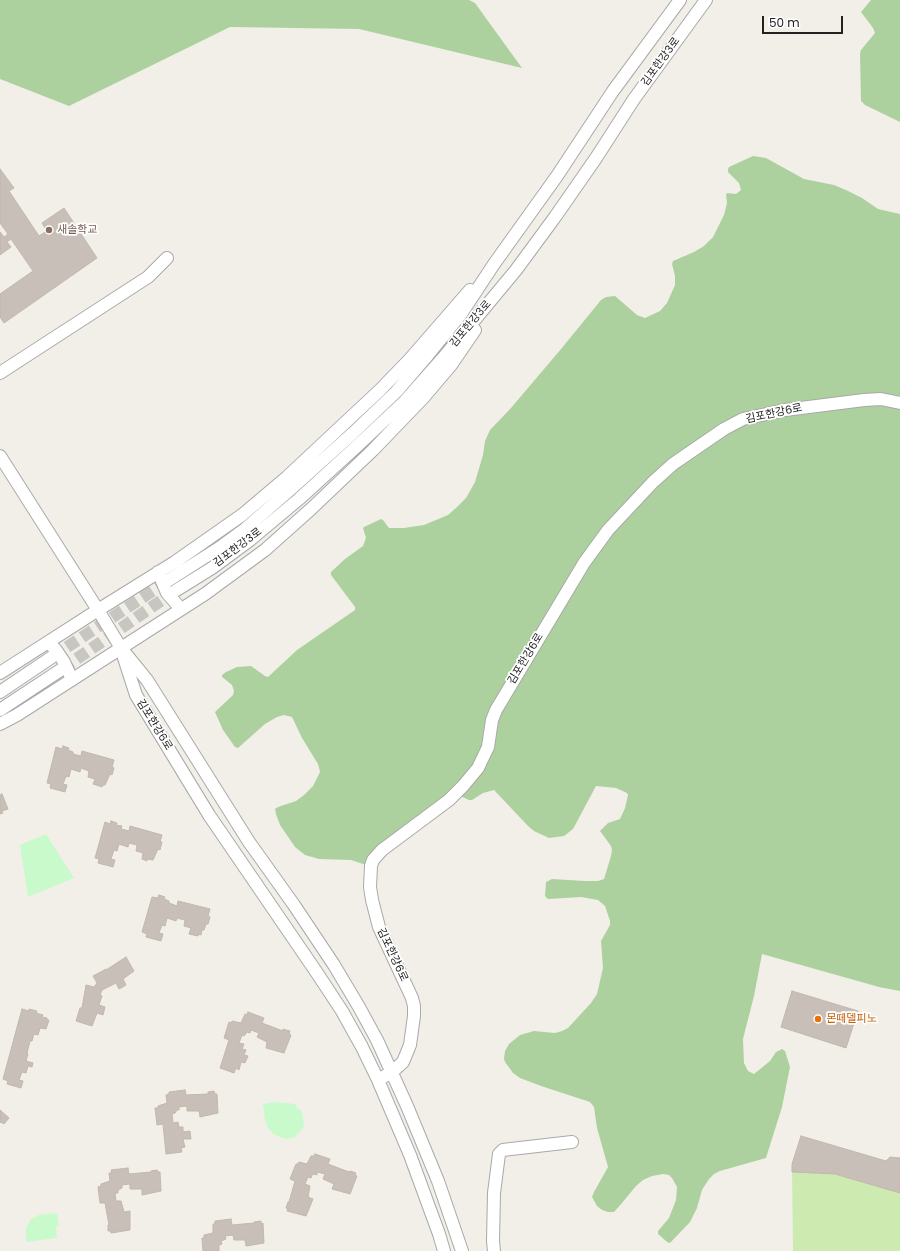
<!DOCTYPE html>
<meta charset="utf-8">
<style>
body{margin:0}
#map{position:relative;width:900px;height:1251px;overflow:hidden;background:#f2efe9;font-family:Poppins,sans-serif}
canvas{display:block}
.scale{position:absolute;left:762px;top:16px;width:81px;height:18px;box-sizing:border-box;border:2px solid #222;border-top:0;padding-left:5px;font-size:12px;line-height:14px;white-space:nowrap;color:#222;-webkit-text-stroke:3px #fff;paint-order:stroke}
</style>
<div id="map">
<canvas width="900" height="1251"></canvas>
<div class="scale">50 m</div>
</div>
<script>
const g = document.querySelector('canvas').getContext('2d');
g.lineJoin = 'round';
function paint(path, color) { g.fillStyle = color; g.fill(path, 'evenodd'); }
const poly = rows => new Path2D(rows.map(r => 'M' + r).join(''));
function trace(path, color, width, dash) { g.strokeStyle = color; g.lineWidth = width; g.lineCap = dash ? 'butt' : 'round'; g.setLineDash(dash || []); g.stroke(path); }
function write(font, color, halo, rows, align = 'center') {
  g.font = font + ' Poppins,"Noto Sans KR",sans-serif'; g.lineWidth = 3.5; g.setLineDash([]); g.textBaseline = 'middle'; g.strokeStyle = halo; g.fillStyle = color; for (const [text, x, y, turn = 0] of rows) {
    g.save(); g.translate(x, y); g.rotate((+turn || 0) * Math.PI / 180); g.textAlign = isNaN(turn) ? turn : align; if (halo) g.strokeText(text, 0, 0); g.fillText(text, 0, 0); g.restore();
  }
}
paint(poly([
 [792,1172,835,1174,900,1193,900,1251,793,1251]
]), '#cdebb0');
paint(poly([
 [0,0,469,0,475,3,522,68,359,29,230,27,69,106,0,79],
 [871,0,900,0,900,122,865,105,861,101,860,54,861,50,875,33,873,28,861,12],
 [753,156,766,158,804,179,834,185,846,190,862,198,878,209,900,214,900,991,879,987,762,954,754,996,745,1031,743,1039,744,1063,748,1071,754,1074,770,1061,776,1052,782,1049,785,1051,790,1067,782,1107,766,1158,720,1171,714,1174,709,1179,702,1190,697,1208,690,1222,671,1242,669,1243,666,1241,658,1234,658,1231,669,1218,676,1200,677,1187,672,1178,669,1175,663,1174,652,1176,643,1180,636,1186,622,1203,614,1212,608,1212,602,1210,597,1206,592,1197,594,1192,608,1167,597,1128,594,1107,590,1102,541,1086,520,1078,513,1073,505,1062,504,1059,505,1051,509,1044,520,1035,534,1031,555,1033,562,1031,568,1028,591,1003,597,994,603,968,601,941,610,925,610,921,605,906,598,900,581,897,548,899,545,896,546,882,552,879,585,881,598,881,604,879,611,856,612,850,611,846,600,831,608,823,620,819,625,808,628,795,627,793,616,788,596,786,573,829,564,836,549,838,534,831,528,826,494,790,483,793,472,800,469,800,451,792,366,865,351,860,319,859,305,855,295,847,280,825,276,814,275,809,278,807,296,801,304,795,313,786,320,772,318,764,302,738,292,717,284,715,277,717,265,724,238,748,235,747,223,730,215,712,233,695,234,691,232,685,222,677,222,675,226,672,237,667,251,666,265,676,268,677,297,650,355,610,355,607,331,575,331,572,345,559,363,546,366,538,363,528,364,527,381,519,383,520,389,528,404,528,424,525,448,515,457,507,466,498,475,482,483,455,485,441,490,430,511,408,561,349,601,300,606,297,615,296,637,315,645,318,660,311,667,303,675,285,675,276,672,264,673,261,694,252,704,246,713,237,724,215,727,203,726,195,727,193,736,194,741,190,739,183,728,172,728,169,729,167]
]), '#add19e');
paint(poly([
 [46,834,74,878,28,897,20,845],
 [276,1102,295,1104,298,1109,302,1111,304,1127,295,1137,288,1139,282,1138,273,1134,268,1128,265,1121,263,1104],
 [57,1213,59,1226,56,1226,57,1238,26,1242,26,1228,31,1219,39,1215]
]), '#c8facc');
const building = poly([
 [0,169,14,188,9,191,39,236,47,231,42,223,64,208,97,258,4,323,0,317,0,294,33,271,11,239,7,242,11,247,0,255,0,232,4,237,8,234,0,223,0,169],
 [63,746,69,748,68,750,73,752,73,754,81,756,82,751,114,760,112,767,114,768,112,775,110,774,105,785,103,785,102,787,93,784,95,779,88,777,89,771,81,768,80,772,71,769,69,777,66,776,63,784,67,785,65,792,50,788,51,784,47,783,56,747,62,749,63,746],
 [2,794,8,809,2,811,3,813,0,814,0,795,2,794],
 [111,821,117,823,116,825,122,826,121,829,129,831,130,826,162,835,160,842,162,842,160,850,158,849,153,860,147,859,147,861,142,859,143,853,136,851,137,845,129,843,128,847,119,844,117,851,114,850,111,859,115,860,113,867,98,863,99,859,95,858,105,822,110,824,111,821],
 [159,895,165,897,164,899,169,901,169,903,177,906,178,901,210,909,208,916,210,917,208,924,206,924,204,930,202,930,201,935,199,934,198,936,189,934,191,928,184,926,185,920,177,918,176,921,167,918,165,926,162,925,159,933,163,934,161,941,146,937,147,934,142,932,152,897,158,898,159,895],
 [126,957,134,971,123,979,126,985,119,989,116,983,102,990,100,995,102,996,99,1005,105,1007,103,1015,97,1013,92,1026,76,1021,80,1008,82,1008,86,985,94,987,97,983,93,976,106,969,106,970,126,957],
 [792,991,858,1011,846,1048,781,1027,792,991],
 [22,1009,29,1011,29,1009,37,1011,36,1013,43,1015,42,1017,47,1018,47,1020,49,1020,46,1029,40,1028,38,1035,34,1034,32,1041,30,1041,27,1053,28,1054,26,1061,33,1063,32,1067,28,1066,26,1073,22,1072,19,1080,23,1081,21,1088,7,1084,8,1081,3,1079,22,1009],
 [248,1012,264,1018,262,1023,283,1031,283,1029,290,1031,289,1034,291,1035,284,1053,266,1048,267,1042,257,1037,259,1033,251,1030,250,1033,247,1032,244,1036,242,1035,239,1043,244,1044,242,1049,246,1050,244,1055,248,1056,245,1063,241,1062,239,1070,236,1068,234,1073,220,1068,229,1040,224,1038,229,1022,231,1023,232,1021,241,1023,245,1014,247,1015,248,1012],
 [185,1090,186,1095,208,1094,208,1092,214,1091,215,1094,217,1094,218,1113,200,1117,199,1111,187,1111,187,1106,179,1107,179,1110,177,1110,175,1113,172,1114,173,1123,178,1122,179,1127,183,1127,183,1132,190,1131,191,1139,183,1139,185,1147,181,1148,182,1152,166,1154,163,1124,157,1125,155,1108,158,1108,158,1106,167,1103,166,1095,169,1094,169,1092,185,1090],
 [0,1110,9,1118,4,1124,1,1122,0,1123,0,1110],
 [801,1136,886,1161,890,1157,900,1158,900,1193,835,1174,792,1172,792,1164,801,1136],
 [315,1154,330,1159,328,1164,349,1172,350,1171,356,1173,355,1175,357,1176,350,1194,332,1189,334,1184,323,1179,325,1174,317,1172,317,1175,314,1174,312,1175,311,1178,308,1177,305,1184,310,1186,308,1197,313,1199,306,1216,287,1211,288,1209,286,1208,288,1202,289,1202,295,1181,290,1179,296,1164,298,1164,299,1162,307,1164,311,1156,314,1156,315,1154],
 [128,1168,129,1174,151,1172,151,1171,157,1170,158,1172,160,1172,161,1191,142,1195,142,1189,130,1189,130,1184,122,1185,122,1188,118,1190,118,1193,115,1193,116,1201,121,1201,124,1212,130,1211,130,1230,111,1233,111,1231,108,1231,108,1225,109,1225,105,1203,100,1203,98,1187,101,1186,101,1184,110,1181,109,1173,112,1173,111,1170,128,1168],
 [231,1219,232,1225,254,1223,254,1222,261,1221,261,1224,263,1223,264,1243,246,1246,245,1240,234,1240,233,1235,225,1236,226,1239,221,1241,222,1244,219,1245,219,1251,203,1251,202,1238,204,1238,204,1235,213,1233,213,1224,215,1224,215,1221,231,1219]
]);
paint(building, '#c7bfb8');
trace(building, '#c4b6ab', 1);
trace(poly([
 [52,657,169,580],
 [62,669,175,591]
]), '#c8c6c1', 12, [12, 6]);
const minor = poly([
 [0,373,148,277,167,258],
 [0,456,98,610,121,648,147,680,249,842,294,905,334,965,359,1007,377,1040,407,1106,438,1181,462,1251],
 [158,572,167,593,181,609],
 [169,580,219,548,245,529,292,488,353,433,396,392,427,356,461,314,494,264,557,176,613,91,680,0],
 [175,591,212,568,250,540,299,499,356,447,405,401,443,358,516,270,555,217,596,158,634,99,706,0],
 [48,642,56,650,64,662,70,675],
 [123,655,136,695,209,815,317,973,342,1011,362,1047,378,1080,410,1155,439,1234,444,1251],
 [0,673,98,610,175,562,242,515,287,477,380,390,410,359,470,290],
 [0,692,52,657],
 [0,710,62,669],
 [0,724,17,715,205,594,265,550,311,509,373,450,423,398,451,365,475,330],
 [378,1080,392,1072,403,1062,410,1045,414,1016,414,1006,412,998,379,927,372,900,370,887,371,866,373,860,382,850,449,800,463,786,478,768,488,747,492,720,496,710,584,563,608,530,653,482,673,464,724,429,743,419,785,410,864,400,881,399,900,403],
 [494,1251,493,1241,494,1193,499,1154,503,1150,511,1149,572,1142]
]);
trace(minor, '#a9a9a9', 14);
trace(minor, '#fff', 12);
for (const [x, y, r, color] of [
 [49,230,4,"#8d6e63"],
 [818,1019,4,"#e8710a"]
]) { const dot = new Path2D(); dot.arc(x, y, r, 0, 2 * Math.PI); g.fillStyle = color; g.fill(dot); trace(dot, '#fff', 1.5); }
write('11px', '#222', '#fff', [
 ["김포한강3로",661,62,-54],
 ["김포한강3로",471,324,-50],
 ["김포한강6로",774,414,-12],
 ["김포한강3로",238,548,-37],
 ["김포한강6로",526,659,-59],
 ["김포한강6로",154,725,58],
 ["김포한강6로",392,955,65]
]);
write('11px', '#785e54', '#fff', [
 ["새솔학교",57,230]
], 'left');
write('11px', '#c56008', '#fff', [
 ["몬떼델피노",826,1019]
], 'left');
</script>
